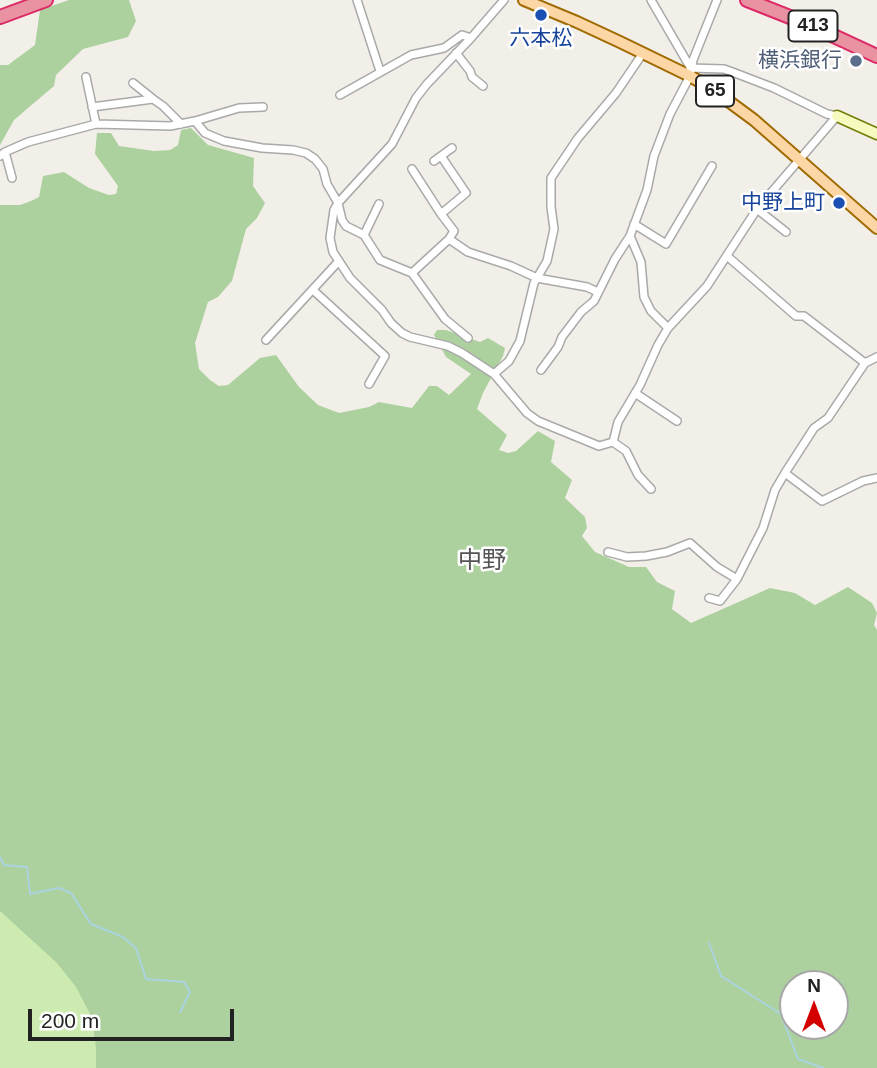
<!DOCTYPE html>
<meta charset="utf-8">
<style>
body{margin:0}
#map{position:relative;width:877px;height:1068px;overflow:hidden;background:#f2efe9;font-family:Helvetica,sans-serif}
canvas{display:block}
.north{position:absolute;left:779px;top:970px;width:70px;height:70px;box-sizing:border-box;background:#fff;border:2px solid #a7a7a7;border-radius:50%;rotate:0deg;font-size:19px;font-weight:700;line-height:28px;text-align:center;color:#222}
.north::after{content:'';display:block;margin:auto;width:24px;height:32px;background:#d40000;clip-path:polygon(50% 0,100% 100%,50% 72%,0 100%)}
.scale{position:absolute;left:28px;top:1009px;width:206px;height:32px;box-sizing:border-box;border:4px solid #222;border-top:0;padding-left:9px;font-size:21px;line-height:24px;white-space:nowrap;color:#222;-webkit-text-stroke:5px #fff;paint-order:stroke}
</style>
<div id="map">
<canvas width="877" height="1068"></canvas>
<div class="north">N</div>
<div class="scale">200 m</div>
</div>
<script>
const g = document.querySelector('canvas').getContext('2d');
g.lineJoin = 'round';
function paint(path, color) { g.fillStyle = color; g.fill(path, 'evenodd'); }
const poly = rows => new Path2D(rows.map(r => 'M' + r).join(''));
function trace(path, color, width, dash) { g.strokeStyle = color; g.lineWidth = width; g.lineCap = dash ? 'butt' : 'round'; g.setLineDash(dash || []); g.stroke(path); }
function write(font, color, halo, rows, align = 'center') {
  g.font = font + ' Helvetica,"Noto Sans JP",sans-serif'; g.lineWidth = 5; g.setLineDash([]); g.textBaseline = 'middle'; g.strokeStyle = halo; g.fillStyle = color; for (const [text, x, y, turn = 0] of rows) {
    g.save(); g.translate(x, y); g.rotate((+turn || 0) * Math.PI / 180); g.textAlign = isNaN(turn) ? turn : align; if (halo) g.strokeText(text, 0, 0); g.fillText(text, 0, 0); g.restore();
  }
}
paint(poly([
 [0,893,191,1068,0,1068]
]), '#cdebb0');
paint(poly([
 [69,0,129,0,136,21,128,37,83,49,56,75,54,86,14,120,0,145,0,65,8,65,35,45,40,10],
 [191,128,208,145,254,158,253,186,265,203,257,218,246,229,232,281,218,297,208,302,195,343,199,369,210,380,219,386,228,385,260,358,276,355,299,387,318,405,339,413,369,407,379,402,412,408,429,386,437,386,449,395,471,374,446,357,434,335,437,330,446,330,480,342,488,338,505,348,503,356,483,393,477,409,507,435,499,450,508,453,516,451,538,431,555,441,551,462,572,480,565,498,585,517,587,528,582,536,595,552,629,567,646,567,657,582,675,591,672,609,691,623,770,588,795,593,815,605,848,587,872,603,877,613,874,625,877,630,877,1068,96,1068,96,1048,92,1018,76,987,57,963,0,911,0,205,20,205,31,201,39,197,43,176,64,172,89,188,109,195,116,194,118,186,95,154,97,133,111,133,119,146,154,151,170,150,178,145,181,130],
 [793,984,835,984,835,1026,793,1026]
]), '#add19e');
trace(poly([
 [0,857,4,865,27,867,30,894,59,888,71,893,91,924,123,937,136,948,146,979,184,982,190,992,180,1012],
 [709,943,721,976,781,1014,798,1059,823,1068]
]), '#aad3df', 2);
const street = poly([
 [357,0,380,71],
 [504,0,471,38,427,84,416,98,392,144,338,203,334,210,330,238,333,252,350,278,382,310,391,323,402,333,410,337,448,346,462,353,494,374,527,413,538,421,599,446,613,442],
 [651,0,690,67],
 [456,53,470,71,472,77,483,86],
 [690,68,724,69,735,73,774,88,827,114,837,116],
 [86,77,96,124],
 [133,83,153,99],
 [340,95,411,55,444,48,462,35,471,38],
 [92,107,153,99,163,106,181,124],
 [195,121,239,108,263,107],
 [5,152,12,178],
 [0,156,5,152,28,142,96,124,170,126,195,121,205,133,224,141,262,148,293,150,306,153,315,159,323,169,327,184,338,203,342,220,346,226,364,235,380,260,412,273,445,319,468,338],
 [434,161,452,148],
 [757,209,786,232],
 [441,214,466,193,441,156],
 [634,224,666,244,712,166],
 [364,235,379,204],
 [630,236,641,262,644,297,651,311,668,328],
 [449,239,468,252,511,266,537,278,587,287,598,292],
 [727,256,796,316,804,316,865,363],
 [412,273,449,239,454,231,441,214,412,169],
 [313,290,385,356,369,384],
 [266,340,338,262],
 [541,370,558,347,562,337,581,312,594,301,615,259,630,236,647,190,654,156,670,114,690,76,693,60,717,0],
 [494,374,509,361,520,341,534,283,547,261,554,229,551,207,551,178,578,138,616,93,643,53],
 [635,393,677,421],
 [613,442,618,422,640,385,658,345,668,328,707,286,757,209,837,116],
 [613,442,626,451,638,475,651,489],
 [785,473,822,501,863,481,877,478],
 [608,552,627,557,646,556,667,552,690,543,717,567,737,579],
 [709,598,720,601,737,579,763,528,775,490,785,473,814,428,828,418,865,363,877,357]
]);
const secondary = poly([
 [837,116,877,134]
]);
const primary = poly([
 [524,0,577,22,620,42,690,76,712,89,754,120,877,228]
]);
const highway = poly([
 [747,0,810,25,877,56],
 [0,17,46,0]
]);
trace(street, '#a9a9a9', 10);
trace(secondary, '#707d05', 13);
trace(primary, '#a06b00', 14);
trace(highway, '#dc2a67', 16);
trace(street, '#fff', 7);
trace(secondary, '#f7fabf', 10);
trace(primary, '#fcd6a4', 10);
trace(highway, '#e892a2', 12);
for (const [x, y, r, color] of [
 [541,15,7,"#1a4fb4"],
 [856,61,7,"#5c6f8a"],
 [839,203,7,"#1a4fb4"]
]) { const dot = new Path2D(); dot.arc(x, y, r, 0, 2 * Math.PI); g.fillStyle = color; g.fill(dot); trace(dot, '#fff', 2.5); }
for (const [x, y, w] of [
 [813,26,49],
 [715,91,38]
]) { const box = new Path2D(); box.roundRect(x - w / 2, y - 15.5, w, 31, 5); g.fillStyle = '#fff'; g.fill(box); trace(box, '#222', 2); }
write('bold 19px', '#222', null, [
 ["413",813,26],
 ["65",715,91]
]);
write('21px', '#164399', '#fff', [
 ["六本松",541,39],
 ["中野上町",825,203,"right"]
]);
write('21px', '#4e5e75', '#fff', [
 ["横浜銀行",842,61]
], 'right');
write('24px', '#555', '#fff', [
 ["中野",482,561]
]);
</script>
